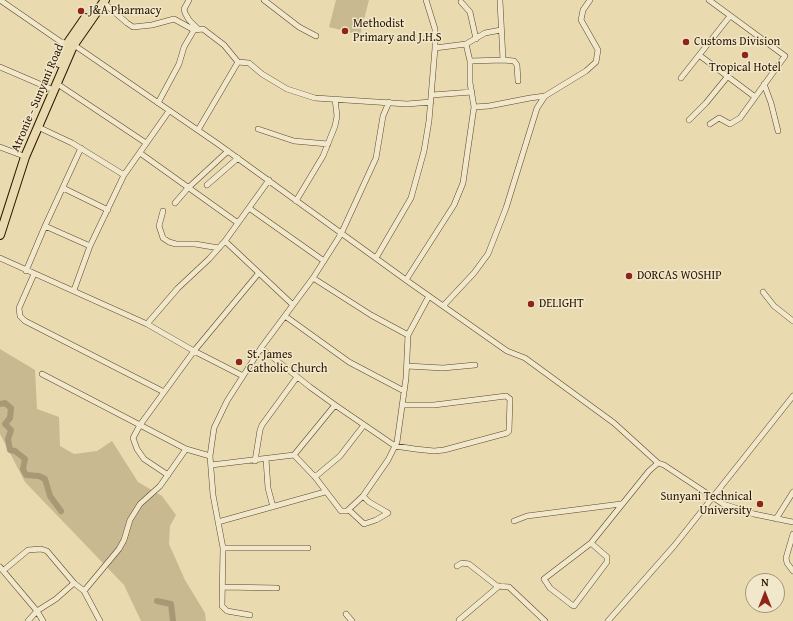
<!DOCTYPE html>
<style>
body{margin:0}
#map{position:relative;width:793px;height:621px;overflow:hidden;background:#e9dbaf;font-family:"Gentium Book Plus",serif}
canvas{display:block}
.north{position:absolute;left:745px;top:573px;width:40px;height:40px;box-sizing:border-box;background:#f1e8cb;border:1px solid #a1947a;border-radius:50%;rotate:0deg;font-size:11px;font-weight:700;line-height:16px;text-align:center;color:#2a1500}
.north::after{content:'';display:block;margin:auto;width:14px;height:18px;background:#8f2418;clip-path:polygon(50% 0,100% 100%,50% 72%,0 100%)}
</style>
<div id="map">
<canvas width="793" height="621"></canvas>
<div class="north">N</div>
</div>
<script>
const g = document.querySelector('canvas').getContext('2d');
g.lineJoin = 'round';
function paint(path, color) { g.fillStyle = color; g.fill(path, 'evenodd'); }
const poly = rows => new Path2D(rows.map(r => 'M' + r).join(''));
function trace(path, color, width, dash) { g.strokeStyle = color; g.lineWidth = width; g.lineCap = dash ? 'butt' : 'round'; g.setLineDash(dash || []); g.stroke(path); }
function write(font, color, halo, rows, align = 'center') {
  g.font = font + ' "Gentium Book Plus",serif'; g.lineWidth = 3; g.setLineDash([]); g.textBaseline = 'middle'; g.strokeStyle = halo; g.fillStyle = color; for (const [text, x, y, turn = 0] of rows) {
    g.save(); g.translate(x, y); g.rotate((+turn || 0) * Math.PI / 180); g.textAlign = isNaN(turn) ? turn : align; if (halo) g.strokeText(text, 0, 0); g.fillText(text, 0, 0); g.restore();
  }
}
paint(poly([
 [336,0,369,0,360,35,329,27],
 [0,349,35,370,37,409,59,417,60,446,74,454,97,451,112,441,138,482,162,496,176,515,170,526,169,544,185,580,205,613,206,621,141,621,124,585,25,482,0,434]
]), '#c9b991');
trace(poly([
 [0,404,5,403,11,408,10,418,5,424,11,430,8,439,10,450,15,451,25,459,23,469,26,475,39,476,45,479,50,496,61,511],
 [157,601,171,604,173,621]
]), '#a89874', 6);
const minor = poly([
 [0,0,61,42,77,47,218,144,406,280,507,351,525,358,614,423,658,463],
 [189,0,184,9,185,13,189,20,198,29],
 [264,0,299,27,316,36],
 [709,0,785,56,740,118,730,124,719,118,710,124],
 [500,1,503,60],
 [103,2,127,23,133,27,152,25,174,19,194,30,203,29,224,45,238,62],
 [461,2,470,12,476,39],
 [435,48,466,44,485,33,501,30],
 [699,55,755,97],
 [470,61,503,60,514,61,517,65,518,81],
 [0,67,49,88],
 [681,78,730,16],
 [56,83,146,143],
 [764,84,771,103,778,131],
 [432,95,472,92],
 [158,103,179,64,184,47,194,30],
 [474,107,489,106,530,98,545,96],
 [689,120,706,103,728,76],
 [38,127,72,143,124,175],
 [258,129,294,141,328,144],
 [198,130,238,62,249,63,262,74,287,89,315,98,407,104,431,102],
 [0,147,21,155],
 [140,153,238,223],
 [269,180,225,241,293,305],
 [207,185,238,158],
 [63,188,108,210],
 [296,201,323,156,335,126,337,116,335,99],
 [175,203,188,188,228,151],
 [249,208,324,261],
 [163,211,159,226,163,238,169,242,176,244,195,244,219,248],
 [45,226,81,148],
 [90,246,124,175,169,111],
 [0,258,147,324,194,351,140,425,42,374],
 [376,258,411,198,424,151,429,121,435,48,435,29,426,0],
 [26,271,45,226,90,246,74,290],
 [34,274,19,308,20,316,25,321,164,392],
 [313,278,371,315,408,335],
 [406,280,454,205,463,183,474,107,470,83,470,61,466,44],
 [763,292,774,306,793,321],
 [444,305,474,273,488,254,506,208,537,108,545,96,586,71,596,62,598,50,581,20,583,10,590,0],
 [285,316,349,362,404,391],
 [147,324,178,288,209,259,225,241],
 [261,348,310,387,335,405],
 [407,366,443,368,475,365],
 [243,376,194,351,258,274],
 [294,455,315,477,341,511,347,511,363,496,388,460,397,442,406,378,408,335,429,296],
 [266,459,268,488,273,507],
 [255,461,260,430,262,425,297,377],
 [211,465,294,455,335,405,395,446,415,449,434,451,444,450,507,433,509,431,510,399,506,396,434,405,402,405],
 [168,475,144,459,137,449,133,438,140,425,186,449,210,456],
 [315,477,340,456,364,425],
 [363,496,369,502,388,513],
 [349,510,364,524,376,520,388,513],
 [776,519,793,492],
 [514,521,527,516,621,504],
 [218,522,325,492],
 [793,534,786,558,787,563,793,571],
 [591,543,607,557,607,562,574,606,572,605,550,588,544,579,591,543,649,471,658,463,664,465,723,504,754,514,793,522],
 [223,548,308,548],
 [457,566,462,563,469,564,497,586,509,587,545,621],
 [0,567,37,611,43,621],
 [4,570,28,550,41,549,47,551,74,583,84,591,100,621],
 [223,587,277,588],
 [84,591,119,549,124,540,130,520,140,504,160,486,186,449],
 [346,614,352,621],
 [250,615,227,611,222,606,223,548,213,495,210,456,214,428,227,401,261,348,313,278,341,234,376,158,383,116,389,102],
 [459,620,499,586],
 [28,621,37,611,56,599,74,583],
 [608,621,674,546,793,396]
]);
const highway = poly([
 [59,63,67,44,85,18],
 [0,235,25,157,73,46,105,0]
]);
trace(minor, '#5a462c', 6);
trace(highway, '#2a1500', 10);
trace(minor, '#f1e8cb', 5);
trace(highway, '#e9dbaf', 8);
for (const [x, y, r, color] of [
 [81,11,4,"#8f2418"],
 [345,31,4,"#8f2418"],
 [686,42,4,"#8f2418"],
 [745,55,4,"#8f2418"],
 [629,276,4,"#8f2418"],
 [531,304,4,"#8f2418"],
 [239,362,4,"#8f2418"],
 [760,504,4,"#8f2418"]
]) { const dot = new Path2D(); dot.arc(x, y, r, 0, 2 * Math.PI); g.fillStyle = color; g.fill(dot); trace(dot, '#f1e8cb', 1.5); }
write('12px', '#2a1500', '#f1e8cb', [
 ["J&A Pharmacy",89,11],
 ["Methodist",353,24],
 ["Primary and J.H.S",353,38],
 ["Customs Division",694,42],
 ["Tropical Hotel",745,68,"center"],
 ["DORCAS WOSHIP",637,276],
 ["DELIGHT",539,304],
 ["St. James",247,355],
 ["Catholic Church",247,369],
 ["Sunyani Technical",752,497,"right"],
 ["University",752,511,"right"]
], 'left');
write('12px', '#2a1500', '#f1e8cb', [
 ["Atronie - Sunyani Road",38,98,-67]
]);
</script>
